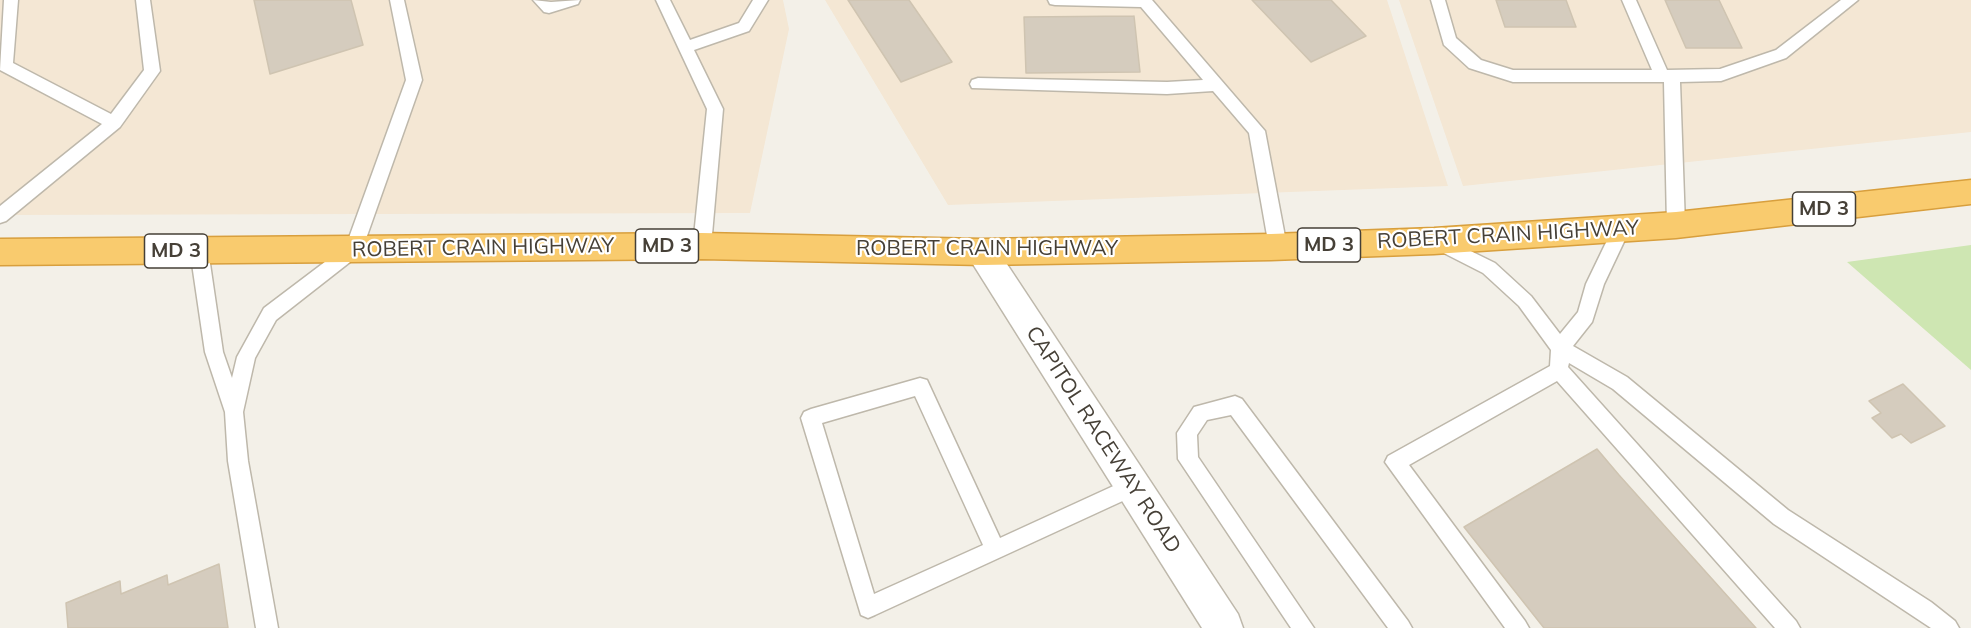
<!DOCTYPE html>
<style>
body{margin:0}
canvas{display:block;background:#f3f0e8}
</style>
<canvas width="1971" height="628"></canvas>
<script>
const g = document.querySelector('canvas').getContext('2d');
g.lineJoin = 'round';
function paint(path, color) { g.fillStyle = color; g.fill(path, 'evenodd'); }
const poly = rows => new Path2D(rows.map(r => 'M' + r).join(''));
function trace(path, color, width, dash) { g.strokeStyle = color; g.lineWidth = width; g.lineCap = dash ? 'butt' : 'round'; g.setLineDash(dash || []); g.stroke(path); }
function write(font, color, halo, rows, align = 'center') {
  g.font = font + ' Mulish,sans-serif'; g.lineWidth = 4.5; g.setLineDash([]); g.textBaseline = 'middle'; g.strokeStyle = halo; g.fillStyle = color; for (const [text, x, y, turn = 0] of rows) {
    g.save(); g.translate(x, y); g.rotate((+turn || 0) * Math.PI / 180); g.textAlign = isNaN(turn) ? turn : align; if (halo) g.strokeText(text, 0, 0); g.fillText(text, 0, 0); g.restore();
  }
}
paint(poly([
 [0,0,783,0,789,29,750,213,0,215],
 [825,0,1387,0,1448,186,948,205],
 [1399,0,1971,0,1971,132,1463,186]
]), '#f4e7d4');
paint(poly([
 [1971,245,1971,370,1847,262]
]), '#cee6b2');
const building = poly([
 [254,0,351,0,363,45,270,74,254,0],
 [848,0,909,0,952,62,901,82,848,0],
 [1252,0,1331,0,1366,36,1311,62,1252,0],
 [1496,0,1566,0,1576,27,1505,27,1496,0],
 [1665,0,1719,0,1742,48,1686,48,1665,0],
 [1134,16,1140,72,1026,73,1024,17,1134,16],
 [1903,384,1945,426,1911,443,1901,434,1892,438,1872,418,1881,413,1869,401,1903,384],
 [1597,449,1619,475,1756,628,1544,628,1464,527,1597,449],
 [219,564,228,628,68,628,66,603,120,581,121,594,167,575,168,585,219,564]
]);
paint(building, '#d5ccbe');
trace(building, '#cfc4b1', 1.5);
const lane = poly([
 [4,0,18,0,13,63,111,114,144,70,136,0,150,0,160,71,120,127,6,221,0,223,0,206,102,124,0,70,4,0],
 [390,0,404,0,422,80,362,250,359,255,276,320,255,358,243,412,248,461,278,628,256,628,228,461,225,412,205,352,190,250,193,245,199,243,205,245,208,250,223,352,232,378,237,357,264,308,346,246,406,80,390,0],
 [533,0,551,2,580,0,578,4,549,13,544,12,533,0],
 [656,0,670,0,690,40,739,23,753,0,768,0,749,31,694,50,723,109,711,246,708,251,702,253,696,251,693,246,707,109,656,0],
 [1048,0,1152,0,1265,131,1287,247,1284,252,1278,254,1272,252,1269,247,1249,133,1213,91,1167,94,972,88,970,84,972,80,978,78,1167,82,1203,80,1141,7,1055,5,1050,4,1048,0],
 [1431,0,1445,0,1456,38,1481,60,1513,70,1652,70,1622,0,1636,0,1667,70,1720,69,1776,50,1841,0,1858,0,1786,58,1721,81,1680,82,1685,225,1682,230,1676,232,1670,230,1667,225,1664,82,1513,82,1469,68,1444,45,1431,0],
 [1621,222,1627,224,1630,229,1604,284,1592,322,1573,346,1627,377,1788,510,1931,602,1955,621,1959,628,1931,628,1774,524,1613,389,1569,363,1568,367,1796,621,1800,628,1775,628,1557,381,1409,465,1525,621,1529,628,1505,628,1385,462,1388,456,1550,366,1551,350,1519,306,1483,273,1430,246,1427,241,1430,236,1436,234,1495,263,1531,296,1560,334,1578,312,1586,284,1615,224,1621,222],
 [920,378,927,380,1000,538,1133,477,1140,479,1143,486,1140,493,875,615,868,618,861,615,801,418,804,412,811,409,920,378],
 [915,396,983,545,874,594,822,423,915,396],
 [1235,396,1242,399,1408,621,1412,628,1388,628,1231,415,1207,420,1197,435,1198,457,1314,628,1291,628,1178,459,1177,433,1194,407,1235,396]
]);
const street = poly([
 [982,239,993,243,1238,614,1243,628,1202,628,971,261,966,252,971,243,982,239]
]);
const highway = poly([
 [1971,180,1971,204,1676,238,1434,254,1271,260,982,265,702,259,0,265,0,239,702,233,982,239,1271,234,1434,228,1676,212,1971,180]
]);
trace(lane, '#beb8ab', 3);
trace(street, '#beb8ab', 3);
trace(highway, '#d89f3d', 3);
paint(lane, '#fff');
paint(street, '#fff');
paint(highway, '#f9cb6e');
for (const [x, y, w] of [
 [1824,209,63],
 [1329,245,63],
 [667,246,63],
 [176,251,63]
]) { const box = new Path2D(); box.roundRect(x - w / 2, y - 17, w, 34, 4.5); g.fillStyle = '#fff'; g.fill(box); trace(box, '#464037', 1.5); }
write('bold 20px', '#464037', null, [
 ["MD 3",1824,209],
 ["MD 3",1329,245],
 ["MD 3",667,246],
 ["MD 3",176,251]
]);
write('21px', '#464037', '#fff', [
 ["ROBERT CRAIN HIGHWAY",1508,235,-3],
 ["ROBERT CRAIN HIGHWAY",483,248,-1],
 ["ROBERT CRAIN HIGHWAY",987,249],
 ["CAPITOL RACEWAY ROAD",1103,440,57]
]);
</script>
